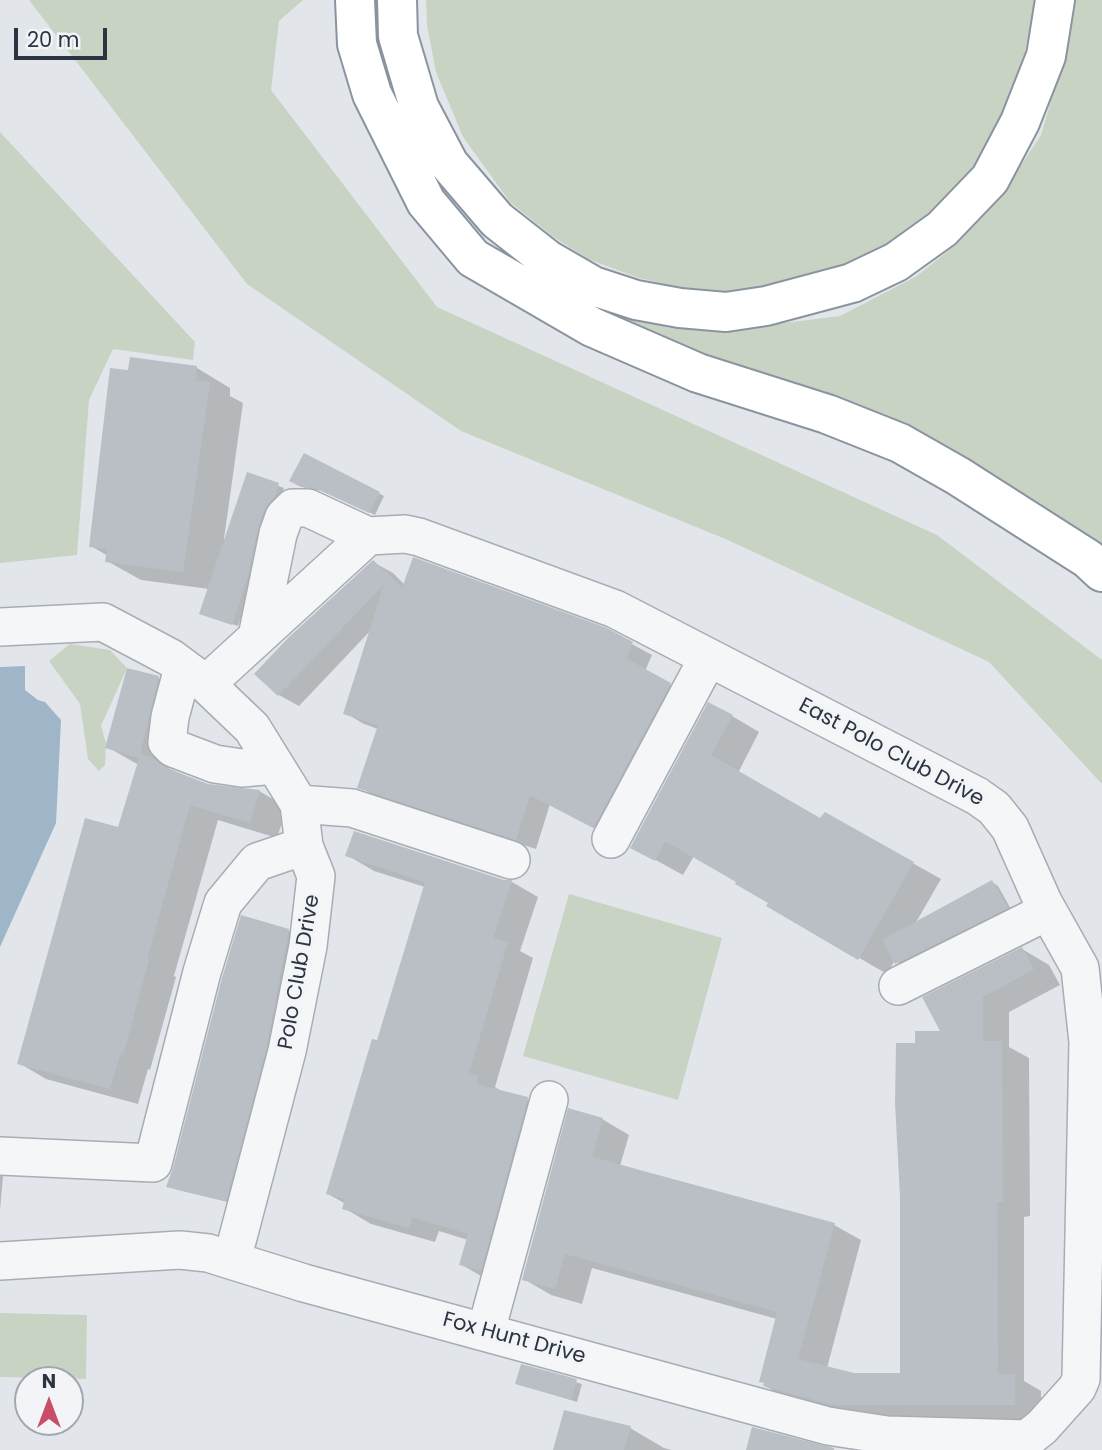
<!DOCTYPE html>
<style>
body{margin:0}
#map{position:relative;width:1102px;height:1450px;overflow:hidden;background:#e2e6ea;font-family:Poppins,sans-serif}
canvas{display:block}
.north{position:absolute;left:14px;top:1366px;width:70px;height:70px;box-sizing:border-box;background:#f2f4f7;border:2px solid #a2a7ae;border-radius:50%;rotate:0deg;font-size:19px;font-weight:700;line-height:28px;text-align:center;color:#2b3441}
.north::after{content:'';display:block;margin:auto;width:24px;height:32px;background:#c84e68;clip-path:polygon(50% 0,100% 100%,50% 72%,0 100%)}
.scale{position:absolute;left:14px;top:28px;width:93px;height:32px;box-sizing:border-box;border:4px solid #2b3441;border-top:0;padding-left:9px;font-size:21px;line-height:24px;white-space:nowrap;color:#2b3441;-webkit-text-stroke:5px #f2f4f7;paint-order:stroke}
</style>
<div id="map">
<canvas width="1102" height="1450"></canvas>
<div class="north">N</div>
<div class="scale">20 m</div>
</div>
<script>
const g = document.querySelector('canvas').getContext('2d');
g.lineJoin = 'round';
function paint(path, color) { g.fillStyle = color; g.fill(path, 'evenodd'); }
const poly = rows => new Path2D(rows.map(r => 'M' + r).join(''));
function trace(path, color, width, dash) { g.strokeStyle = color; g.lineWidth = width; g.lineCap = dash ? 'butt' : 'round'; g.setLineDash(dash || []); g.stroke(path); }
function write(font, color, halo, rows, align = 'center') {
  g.font = font + ' Poppins,sans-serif'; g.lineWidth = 7; g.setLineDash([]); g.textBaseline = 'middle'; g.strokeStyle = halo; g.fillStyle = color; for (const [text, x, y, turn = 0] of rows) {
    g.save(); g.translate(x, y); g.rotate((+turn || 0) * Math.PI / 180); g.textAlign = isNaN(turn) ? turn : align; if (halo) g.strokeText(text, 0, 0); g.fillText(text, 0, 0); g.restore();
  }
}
paint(poly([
 [29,0,303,0,279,21,271,90,437,307,937,535,1102,660,1102,784,989,662,728,540,461,431,247,284],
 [426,0,1035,0,1017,93,985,155,937,211,903,243,799,282,726,291,687,290,636,277,588,259,552,236,510,202,463,137,436,72,427,25],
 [1071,0,1102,0,1102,552,651,341,594,308,678,328,719,331,840,316,917,276,954,246,1004,191,1041,135,1061,67],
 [0,132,195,342,193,360,113,349,89,400,77,555,0,563],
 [70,644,110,650,127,668,101,726,106,743,105,765,99,771,88,759,80,704,49,661],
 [569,894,722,938,678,1100,523,1056],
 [0,1313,87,1315,86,1379,0,1377]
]), '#c9d3c4');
paint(poly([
 [25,666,25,690,38,700,45,702,61,720,56,823,0,947,0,667]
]), '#9fb5c8');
paint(poly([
 [197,368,230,388,230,396,243,403,224,539,226,540,248,474,284,488,238,626,207,616,209,589,141,580,107,561,108,556,91,546,129,372],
 [304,456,384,496,375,515,324,491,308,489,292,481],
 [373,562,393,573,405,585,606,630,652,655,645,671,689,695,613,838,550,804,536,849,379,798,359,787,378,729,364,724,345,713,372,629,299,706,279,695,256,674],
 [158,678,186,694,168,768,207,785,259,791,287,807,277,838,218,820,174,976,176,977,150,1070,148,1069,138,1104,46,1079,19,1063,119,829,139,765,107,747],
 [732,716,759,732,738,773,821,821,825,814,941,879,915,924,992,882,998,886,1012,911,903,966,895,960,887,974,768,905,770,902,694,856,683,875,632,847],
 [347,855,512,882,538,897,520,951,533,958,495,1087,504,1093,527,1099,554,1114,488,1280,462,1265,468,1240,439,1231,435,1242,371,1224,344,1208,346,1204,328,1194,378,1043,425,887,374,871],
 [288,930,294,934,272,1050,232,1203,174,1189,169,1186],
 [1022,949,1049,965,1060,985,1009,1012,1009,1047,1029,1058,1030,1216,1024,1217,1024,1381,1041,1391,1041,1420,861,1420,792,1401,765,1386,777,1319,592,1268,582,1304,551,1295,524,1279,602,1119,629,1135,620,1166,834,1225,861,1240,827,1368,854,1375,901,1375,917,1045,943,1033],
 [0,1140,6,1143,0,1210],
 [522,1366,582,1384,577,1402,517,1383],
 [630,1428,664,1448,672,1450,555,1450]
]), '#0003');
paint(poly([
 [130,357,197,366,196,381,210,382,183,572,105,562,107,549,89,547,110,368,128,370],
 [304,453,380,492,369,513,317,489,301,487,289,481],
 [247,472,279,483,275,496,264,510,258,527,248,576,232,625,199,614],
 [413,557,607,628,633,642,627,659,671,683,593,828,530,795,516,840,357,788,378,725,343,714,384,584,278,696,254,674,288,638,373,560,402,588],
 [127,668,159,676,140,754,153,758,166,768,208,784,260,790,250,823,190,805,147,959,149,960,123,1055,120,1055,110,1089,17,1064,85,818,118,827,139,758,105,748],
 [708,702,733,715,711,755,820,818,825,812,914,862,858,960,766,906,768,903,735,884,736,882,665,841,655,861,630,848],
 [354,831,504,880,512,880,493,938,508,942,469,1073,478,1076,476,1084,528,1097,481,1271,459,1265,468,1234,412,1217,409,1228,342,1209,345,1199,326,1194,372,1039,377,1040,425,882,345,856],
 [992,880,1008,908,895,964,882,940],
 [241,915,289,929,267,1046,226,1201,166,1187,173,1168,222,978],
 [1022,947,1034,969,983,997,983,1041,1002,1041,1003,1202,997,1202,998,1374,1015,1374,1015,1405,832,1405,763,1386,764,1383,759,1382,777,1312,565,1254,555,1289,522,1280,568,1108,603,1118,592,1157,835,1223,798,1359,854,1373,900,1373,900,1197,895,1103,896,1043,915,1043,915,1031,940,1031,922,997],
 [521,1364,577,1379,571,1400,515,1384],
 [564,1410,631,1426,624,1450,553,1450],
 [752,1427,834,1448,834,1450,746,1450]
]), '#babfc6');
const minor = poly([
 [0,627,103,622,171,658,206,684,252,728,299,804,304,846,316,876,308,946,287,1051,232,1260],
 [257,637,278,534,284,517,293,508,308,508,368,536],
 [183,668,170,717,167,742,173,748,215,764,242,768,274,765],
 [206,684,368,536,405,534,419,537,615,609,977,796,994,808,1010,828,1043,902,1080,968,1088,1042,1081,1379,1077,1388,1042,1427,1027,1439],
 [299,804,352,808,511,860],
 [611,839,708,658],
 [898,986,1048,911],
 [0,1156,153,1163,202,972,223,903,257,862,304,846],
 [0,1261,180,1250,208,1253,304,1283,828,1426,887,1435,1027,1439],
 [486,1331,549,1100]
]);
const highway = poly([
 [355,0,357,44,372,94,426,202,473,258,592,327,698,373,827,414,900,443,958,476,1088,559,1102,572],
 [397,0,398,36,419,107,449,164,497,220,548,260,593,286,636,300,680,308,726,312,766,306,852,283,896,262,942,229,990,179,1020,122,1046,56,1055,0]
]);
trace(minor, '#a7adb4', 40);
trace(highway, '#8a94a0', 42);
trace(minor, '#f5f6f8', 37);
trace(highway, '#fff', 38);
write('21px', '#2b3441', '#f2f4f7', [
 ["East Polo Club Drive",891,753,28],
 ["Polo Club Drive",300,972,-80],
 ["Fox Hunt Drive",514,1339,15]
]);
</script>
